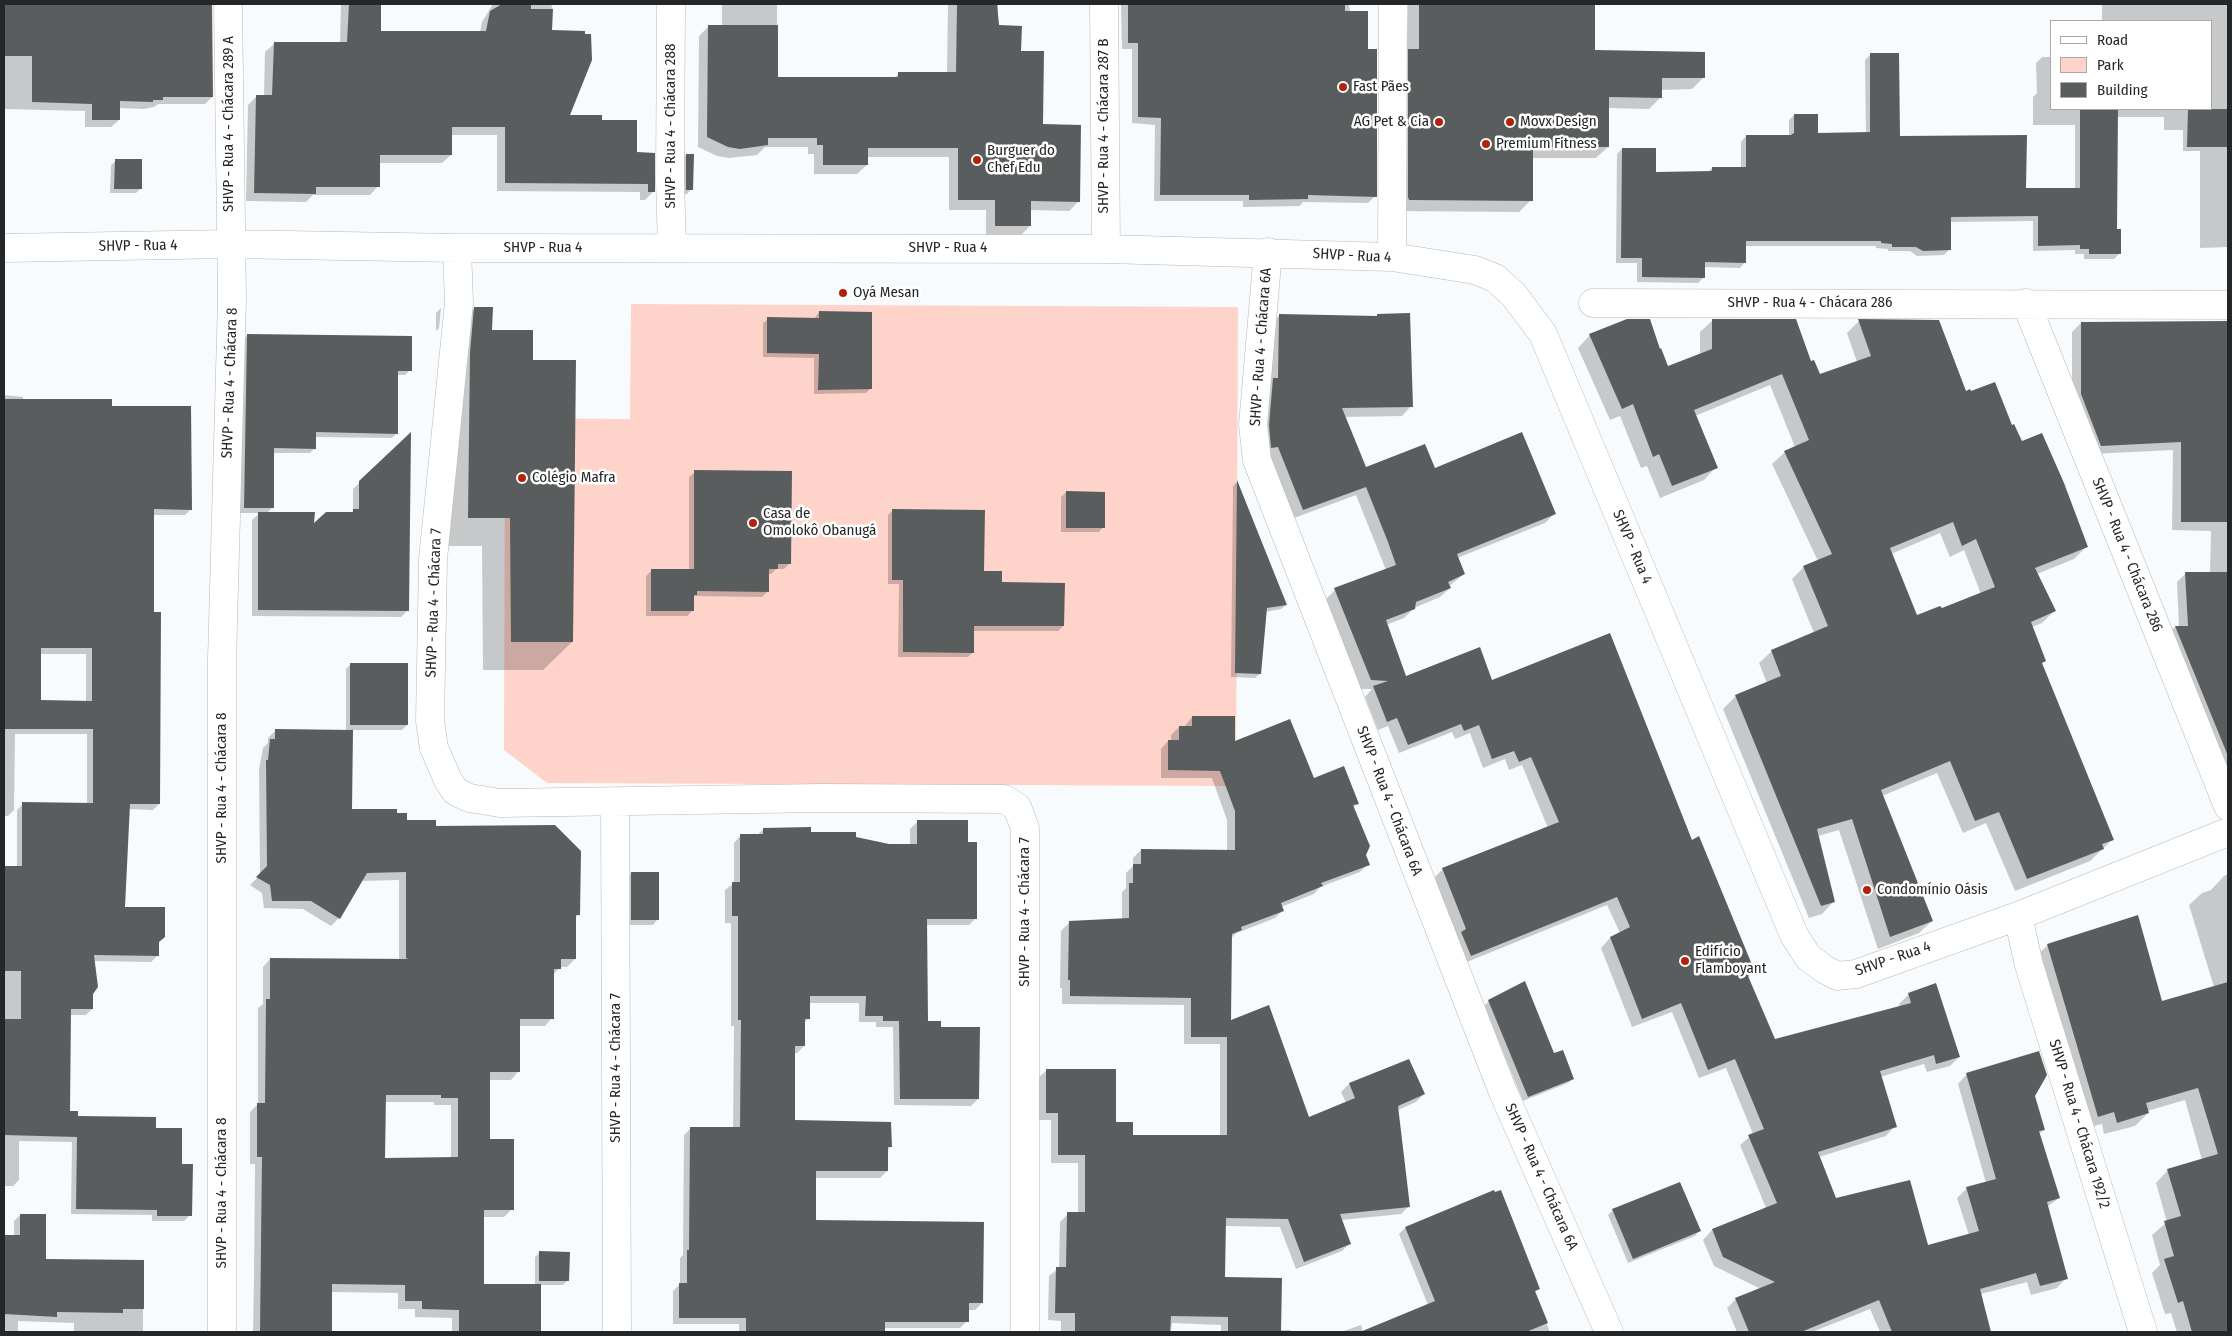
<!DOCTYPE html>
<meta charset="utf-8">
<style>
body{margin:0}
#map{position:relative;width:2232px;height:1336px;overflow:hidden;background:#f8fbfd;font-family:"Fira Sans Condensed",sans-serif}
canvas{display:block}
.frame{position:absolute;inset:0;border:5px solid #252627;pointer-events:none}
.legend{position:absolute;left:2050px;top:20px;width:162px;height:90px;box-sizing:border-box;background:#fff;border:1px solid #a8a8a9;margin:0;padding:6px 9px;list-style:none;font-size:15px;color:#252627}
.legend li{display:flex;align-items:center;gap:10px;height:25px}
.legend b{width:25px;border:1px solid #a8a8a9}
</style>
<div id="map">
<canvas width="2232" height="1336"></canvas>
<div class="frame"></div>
<ul class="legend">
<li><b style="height:6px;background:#fff"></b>Road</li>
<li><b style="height:14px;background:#fed3ca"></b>Park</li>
<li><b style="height:14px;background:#5a5d5e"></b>Building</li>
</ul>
</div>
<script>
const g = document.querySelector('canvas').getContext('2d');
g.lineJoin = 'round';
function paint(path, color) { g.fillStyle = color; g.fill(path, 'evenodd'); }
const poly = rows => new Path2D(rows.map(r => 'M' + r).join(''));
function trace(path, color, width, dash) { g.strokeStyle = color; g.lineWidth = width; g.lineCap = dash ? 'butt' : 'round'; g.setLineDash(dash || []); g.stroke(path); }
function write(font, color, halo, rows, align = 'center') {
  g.font = font + ' "Fira Sans Condensed",sans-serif'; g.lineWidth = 5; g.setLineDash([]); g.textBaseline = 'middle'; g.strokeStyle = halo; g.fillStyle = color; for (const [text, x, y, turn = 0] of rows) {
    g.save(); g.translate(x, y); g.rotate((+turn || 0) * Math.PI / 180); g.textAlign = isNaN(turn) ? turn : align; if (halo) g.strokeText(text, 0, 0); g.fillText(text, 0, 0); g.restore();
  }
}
paint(poly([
 [631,304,1238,307,1236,786,547,783,504,750,505,418,630,419]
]), '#fed3ca');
paint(poly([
 [4,4,212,4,212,97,205,104,158,104,154,107,144,109,119,108,119,120,111,127,85,127,85,111,4,109],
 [341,4,380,4,380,32,480,32,482,22,493,4,552,4,550,31,568,116,600,121,636,153,653,192,645,200,640,200,640,192,497,191,497,135,451,135,451,155,442,163,379,163,378,186,370,195,313,195,306,202,246,201,248,105,257,96,264,96,265,52,274,44,340,44],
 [722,4,777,4,777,79,893,79,899,73,947,73,948,4,998,4,998,26,1020,52,1042,125,1079,201,1069,211,1030,210,1030,226,1020,236,986,236,986,210,949,210,949,157,867,157,867,165,857,174,814,174,814,154,808,154,808,147,765,147,757,155,729,158,717,156,698,147,699,36,709,26,722,26],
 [1121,4,1349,4,1350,12,1367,50,1375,196,1368,203,1303,202,1300,206,1243,207,1243,201,1154,201,1155,125,1132,123,1132,49,1122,49],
 [1408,4,1594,4,1594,52,1704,77,1692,89,1661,90,1661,97,1649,109,1608,108,1608,147,1596,158,1531,158,1531,200,1519,212,1398,211,1397,62,1407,52],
 [2102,4,2228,4,2228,247,2200,248,2200,151,2183,151,2183,130,2164,130,2164,117,2116,117,2116,231,2120,253,2114,259,2084,259,2084,254,2075,254,2075,250,2033,251,2033,221,1949,222,1949,250,1944,255,1917,256,1910,251,1888,251,1888,249,1876,248,1876,246,1745,246,1745,262,1740,268,1704,267,1704,277,1698,283,1637,282,1637,263,1616,263,1617,154,1622,149,1655,173,1708,172,1712,168,1741,168,1741,142,1746,136,1789,136,1789,120,1794,115,1817,134,1866,134,1865,60,1871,54,1898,137,2024,189,2075,189,2075,125,2033,125,2033,97,2037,93,2036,63,2042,57,2051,57,2051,109,2211,109,2211,21,2102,21],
 [686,155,691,189,687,194,682,194,681,160],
 [116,161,141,188,136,193,110,193,111,165],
 [441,308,439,328,436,331,436,313],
 [475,308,491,331,532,361,572,642,543,670,483,670,482,546,440,546,446,337],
 [819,312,871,388,866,393,814,394,814,358,763,357,763,323,768,319,814,319],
 [1280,315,1375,317,1378,315,1411,406,1402,416,1344,417,1366,469,1434,470,1554,514,1545,523,1457,558,1464,574,1449,586,1450,588,1440,597,1414,608,1404,618,1386,625,1406,677,1492,682,1691,842,1754,972,1748,978,1775,1041,1900,1007,1899,1004,1909,994,1959,1057,1950,1066,1927,1072,1924,1064,1880,1077,1895,1126,1886,1136,1819,1157,1835,1199,1927,1247,1969,1235,1957,1198,1967,1188,1986,1183,1958,1084,1967,1074,2033,1096,2044,1130,2039,1134,2059,1198,2047,1207,2066,1278,2057,1288,2031,1295,2027,1282,1981,1294,1989,1329,1987,1332,1880,1332,1870,1309,1812,1332,1737,1332,1727,1308,1736,1299,1761,1289,1714,1266,1703,1240,1712,1230,1766,1208,1740,1145,1753,1134,1726,1068,1699,1078,1672,1012,1632,1027,1601,948,1610,938,1620,933,1607,905,1462,964,1434,878,1443,869,1548,828,1522,765,1509,770,1505,759,1483,768,1470,733,1455,739,1452,732,1399,753,1388,726,1378,730,1365,697,1372,689,1361,689,1326,599,1335,590,1386,570,1356,495,1294,518,1260,435,1270,324],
 [1713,320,1810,363,1819,375,1857,362,1847,333,1859,321,1965,392,2011,426,2086,547,2074,559,2037,574,2054,611,2042,623,2032,627,2041,664,2113,839,2090,861,2015,891,1986,823,1963,833,1937,773,1882,796,1932,921,1919,933,1878,949,1839,830,1818,836,1834,901,1822,914,1809,918,1723,709,1736,696,1767,683,1759,663,1772,651,1814,633,1792,579,1804,567,1818,561,1772,464,1785,452,1795,447,1770,385,1695,416,1716,467,1704,480,1660,498,1647,466,1641,468,1620,416,1610,420,1578,348,1590,335,1659,350,1668,368,1700,355,1700,332],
 [1940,533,1950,557,1964,550,1981,594,1941,610,1916,616,1891,554],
 [2228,322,2228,790,2166,636,2175,627,2179,627,2177,582,2186,573,2210,574,2211,531,2172,530,2173,450,2092,454,2072,404,2072,332,2081,323],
 [247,336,410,370,405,375,397,375,397,433,392,438,315,437,315,448,310,453,272,453,272,508,266,514,313,526,350,514,353,511,353,489,360,482,408,610,401,617,252,616,252,520,260,513,239,513,242,340],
 [4,395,23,397,23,400,111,407,191,509,185,515,153,515,153,614,159,804,153,810,128,809,123,908,158,943,158,955,151,962,93,961,92,1009,86,1015,70,1015,69,1113,77,1117,154,1130,181,1166,190,1215,184,1221,152,1221,152,1215,71,1214,72,1142,19,1141,19,1180,13,1186,4,1186,4,867,17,867,17,810,23,804,87,805,87,734,15,734,14,810,8,816,4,816],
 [40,654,86,654,86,702,40,701],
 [695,472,789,564,784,569,776,569,771,574,768,574,768,591,762,597,695,596,692,598,692,611,687,616,646,616,646,576,652,570,689,570,689,477],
 [1237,482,1286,605,1281,609,1265,612,1260,674,1255,678,1231,677,1233,486],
 [1066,492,1103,527,1099,532,1061,532,1061,497],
 [893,510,982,572,1063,626,1058,631,973,631,973,652,968,657,898,657,899,584,888,584,888,515],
 [351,664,407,725,402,730,352,730,351,810,395,815,406,821,435,827,579,914,575,918,575,959,567,967,560,967,552,976,552,1018,545,1026,518,1026,518,1072,511,1080,489,1080,489,1140,512,1209,504,1217,482,1217,482,1285,535,1285,535,1257,540,1252,568,1280,563,1285,540,1285,540,1332,452,1332,452,1318,415,1317,415,1309,398,1309,398,1293,331,1292,331,1332,251,1332,253,1331,254,1277,255,1164,250,1164,250,1112,258,1104,258,1008,263,1004,263,967,270,959,399,960,399,880,361,881,339,918,331,926,303,909,264,908,262,893,250,885,260,875,259,769,263,748,268,743,268,738,276,730,346,731,346,669],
 [385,1102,434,1102,434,1105,451,1105,451,1158,384,1159],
 [1192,717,1234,743,1313,780,1357,804,1353,808,1368,864,1360,872,1320,887,1314,894,1281,907,1283,910,1275,918,1237,933,1231,938,1229,1022,1308,1118,1346,1103,1341,1092,1349,1084,1409,1061,1424,1094,1416,1102,1398,1110,1409,1206,1401,1214,1341,1220,1350,1243,1342,1251,1296,1269,1280,1227,1225,1226,1224,1278,1280,1330,1291,1330,1291,1332,1221,1332,1221,1325,1172,1323,1171,1332,1061,1332,1061,1321,1048,1320,1049,1276,1059,1268,1060,1222,1068,1214,1078,1214,1078,1163,1051,1163,1051,1120,1038,1120,1038,1078,1046,1071,1132,1136,1220,1136,1220,1044,1184,1044,1184,1005,1062,1004,1062,988,1060,988,1061,931,1069,923,1122,919,1122,892,1126,888,1126,873,1133,866,1133,858,1141,850,1227,851,1227,820,1212,778,1161,778,1161,749,1168,741,1171,741,1171,735,1179,727,1184,727],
 [917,822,966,843,976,918,969,925,926,925,927,1022,940,1029,978,1099,971,1106,894,1105,893,1027,876,1027,876,1022,859,1022,859,1003,808,1003,808,1019,804,1023,804,1046,797,1053,794,1053,793,1121,891,1146,887,1151,887,1171,880,1178,815,1178,814,1221,982,1303,975,1310,967,1310,967,1321,960,1328,884,1328,884,1332,739,1332,739,1324,673,1324,673,1291,680,1284,680,1258,683,1255,684,1135,691,1128,733,1128,734,1026,731,1026,731,923,725,923,725,890,734,883,734,843,741,835,757,835,764,829,855,838,889,845,910,845,910,829],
 [631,873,657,920,653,925,627,925,627,878],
 [2228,874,2228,1332,2177,1332,2171,1313,2165,1314,2152,1273,2160,1265,2152,1235,2167,1222,2156,1183,2168,1170,2202,1160,2185,1100,2147,1111,2148,1113,2135,1126,2104,1134,2102,1124,2086,1128,2035,957,2048,945,2161,1003,2214,987,2189,905,2202,893,2211,890,2224,876],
 [1489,1001,1553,1055,1573,1079,1568,1083,1523,1101,1484,1006],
 [1613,1210,1699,1231,1695,1236,1628,1263,1608,1215],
 [20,1215,45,1261,143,1262,143,1332,74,1332,74,1323,18,1321,18,1332,4,1332,4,1236,14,1236,14,1221],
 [1405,1228,1538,1289,1534,1293,1550,1332,1341,1332,1361,1325,1363,1332,1428,1305,1399,1234]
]), '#0003');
paint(poly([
 [4,4,212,4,213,97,163,97,163,100,153,100,153,102,120,101,120,120,92,120,92,104,32,102,32,56,4,56],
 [349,4,381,4,381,31,486,31,490,11,502,4,531,4,531,9,553,9,552,30,585,31,585,34,591,34,592,60,570,115,602,115,602,120,637,120,637,152,655,153,655,192,648,192,648,184,505,183,505,127,452,127,452,155,380,155,380,187,316,187,316,194,254,193,256,95,272,95,274,42,347,42],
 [957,4,997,4,999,25,1022,26,1021,51,1044,51,1043,124,1081,125,1080,202,1031,201,1031,226,995,226,995,200,958,200,958,148,868,148,868,165,823,165,823,145,817,145,817,138,768,138,768,145,740,149,728,147,707,137,708,25,778,25,778,77,898,77,898,72,956,72],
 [1128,4,1345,4,1345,11,1368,11,1368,49,1377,49,1377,197,1308,195,1308,199,1249,200,1249,195,1160,195,1161,118,1138,117,1138,43,1128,43],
 [1419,4,1595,4,1595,50,1705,52,1705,78,1662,78,1662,98,1609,97,1609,147,1533,147,1533,201,1409,200,1408,197,1408,49,1419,49],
 [1870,53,1899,53,1900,136,2027,135,2026,188,2080,188,2080,109,2118,109,2117,229,2121,229,2121,254,2089,254,2089,249,2080,249,2080,245,2038,246,2038,216,1951,217,1951,250,1923,251,1916,247,1892,247,1892,244,1881,243,1881,241,1746,241,1746,263,1705,262,1705,278,1642,277,1642,258,1621,258,1622,148,1656,148,1656,172,1712,171,1712,167,1746,167,1746,135,1791,135,1794,133,1794,114,1818,114,1818,133,1870,132],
 [2188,109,2228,109,2228,147,2187,147],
 [686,154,694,154,693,190,686,190],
 [115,159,142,159,142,189,114,189],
 [474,307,493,307,492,330,533,330,533,360,576,360,573,642,511,642,510,518,468,518,470,352],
 [819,311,872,312,872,389,818,390,819,354,767,353,767,317,819,318],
 [1410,313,1413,407,1342,408,1366,467,1425,444,1435,468,1522,432,1556,514,1457,554,1465,574,1448,582,1451,588,1416,602,1415,609,1386,620,1406,676,1480,647,1492,680,1610,633,1692,840,1699,836,1755,972,1748,976,1775,1039,1911,1003,1908,993,1936,983,1960,1057,1936,1064,1934,1055,1880,1071,1897,1127,1818,1152,1836,1198,1910,1180,1928,1245,1979,1231,1966,1187,1996,1179,1966,1073,2039,1051,2047,1075,2035,1096,2045,1130,2039,1131,2060,1198,2047,1202,2068,1279,2040,1286,2036,1273,1980,1289,1991,1332,1892,1332,1879,1300,1801,1332,1749,1332,1735,1298,1775,1282,1723,1257,1712,1229,1777,1203,1748,1135,1764,1129,1735,1059,1708,1070,1681,1003,1642,1019,1610,937,1630,927,1617,897,1471,956,1461,932,1466,929,1442,868,1559,822,1531,757,1519,762,1514,751,1492,759,1479,725,1464,731,1461,724,1408,745,1397,718,1387,722,1373,686,1388,681,1371,680,1334,588,1396,565,1388,542,1366,487,1303,510,1278,447,1271,448,1269,425,1273,378,1278,378,1279,314,1377,316,1377,314],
 [1627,319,1650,319,1660,349,1661,348,1668,366,1712,349,1712,319,1796,319,1811,361,1814,360,1820,374,1871,356,1858,319,1939,320,1966,391,1970,389,1971,391,1995,382,2012,425,2014,424,2022,441,2042,433,2064,483,2088,547,2035,568,2056,611,2031,622,2046,661,2042,663,2114,840,2102,844,2104,849,2027,879,1999,812,1975,821,1950,761,1881,790,1933,921,1890,937,1852,819,1817,829,1835,902,1821,906,1735,695,1781,676,1771,650,1828,626,1803,566,1832,554,1784,451,1809,440,1782,374,1694,410,1718,468,1672,486,1659,454,1653,457,1633,404,1622,409,1589,334],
 [1953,522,1962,546,1976,539,1995,587,1942,608,1940,606,1917,615,1890,548],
 [2228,321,2228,522,2181,522,2181,442,2101,446,2081,394,2081,322],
 [247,334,412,336,412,371,398,371,398,434,316,432,316,449,274,448,274,508,244,508],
 [4,399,112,399,112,406,191,406,192,510,154,509,154,612,161,612,160,804,130,804,125,907,165,907,165,937,159,942,159,956,94,955,98,987,93,994,93,1009,71,1009,70,1111,78,1111,78,1116,156,1117,156,1128,182,1128,182,1164,193,1164,192,1216,157,1216,157,1210,76,1209,77,1137,4,1135,4,1019,21,1019,21,971,4,971,4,866,22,866,22,802,93,803,93,729,4,729],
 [41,648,92,648,92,701,41,700],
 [411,432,409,611,258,610,258,512,315,512,314,523,326,512,353,512,353,509,359,509,359,481],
 [694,470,792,471,791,564,778,564,778,569,769,569,769,592,697,591,697,595,694,595,694,611,651,611,651,569,694,569],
 [1237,480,1287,605,1267,608,1261,674,1235,673],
 [1066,491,1105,492,1105,528,1066,528],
 [892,509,985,510,984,571,1002,571,1002,582,1065,583,1064,626,974,626,974,653,903,652,903,580,892,580],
 [2185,572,2228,572,2228,756,2175,626,2188,626],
 [350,663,408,663,408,725,350,725],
 [1192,716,1235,716,1235,741,1290,719,1314,778,1344,766,1359,804,1353,805,1370,846,1366,855,1370,865,1321,883,1323,886,1281,903,1284,911,1241,927,1242,930,1232,934,1231,1020,1269,1005,1309,1117,1355,1098,1349,1083,1409,1059,1425,1094,1398,1106,1410,1207,1340,1214,1351,1244,1304,1262,1288,1219,1226,1218,1225,1277,1282,1278,1281,1332,1228,1332,1228,1317,1171,1316,1170,1332,1075,1332,1075,1313,1055,1313,1056,1267,1066,1267,1067,1212,1085,1212,1085,1155,1058,1155,1058,1113,1046,1113,1046,1069,1116,1069,1116,1122,1133,1122,1133,1135,1227,1135,1227,1037,1191,1037,1191,998,1070,996,1070,980,1068,980,1069,921,1129,918,1129,883,1133,883,1133,864,1141,864,1141,849,1235,850,1235,811,1220,771,1168,770,1168,740,1179,740,1179,726,1192,726],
 [275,729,353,730,352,809,397,809,397,813,407,813,407,820,436,820,436,826,555,825,581,851,580,915,576,915,576,959,561,959,561,969,554,969,554,1019,520,1019,520,1072,490,1072,490,1139,514,1139,514,1210,484,1210,484,1284,541,1284,541,1332,459,1332,459,1310,422,1309,422,1301,405,1301,405,1285,332,1284,332,1332,260,1332,262,1157,257,1157,257,1103,265,1103,266,999,270,999,270,958,408,959,406,958,406,872,367,873,340,919,311,901,272,901,270,885,256,877,267,866,266,760,268,760,270,739,275,739],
 [386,1095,441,1095,441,1098,458,1098,458,1157,385,1158],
 [917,820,968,820,968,842,977,842,977,919,927,919,928,1021,941,1021,941,1027,980,1027,979,1099,900,1099,899,1021,883,1021,883,1016,865,1016,866,996,810,996,810,1019,805,1019,805,1046,795,1046,795,1120,891,1122,892,1147,888,1147,888,1171,816,1171,816,1220,984,1222,983,1303,969,1303,969,1322,885,1322,885,1332,746,1332,746,1318,679,1318,679,1283,687,1283,687,1250,689,1250,690,1127,740,1127,741,1020,738,1020,738,916,732,916,732,882,740,882,740,834,763,834,763,828,811,827,811,832,856,832,856,837,889,844,917,844],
 [631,872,659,872,659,920,631,920],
 [2138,915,2162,1001,2228,982,2228,1332,2192,1332,2183,1301,2178,1303,2164,1259,2174,1256,2164,1221,2181,1216,2167,1169,2218,1154,2198,1088,2146,1103,2149,1113,2117,1123,2114,1112,2098,1117,2047,944],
 [1525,981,1554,1053,1563,1050,1574,1079,1528,1097,1488,1000],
 [1680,1182,1701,1231,1633,1259,1612,1209],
 [1494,1190,1495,1192,1501,1190,1540,1289,1535,1291,1548,1323,1526,1332,1360,1332,1435,1301,1405,1227],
 [20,1214,46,1214,46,1259,144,1260,144,1309,123,1309,123,1313,57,1312,57,1317,4,1314,4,1235,20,1235],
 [539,1251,570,1252,569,1281,539,1281]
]), '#5a5d5e');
const minor = poly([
 [671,4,670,181,672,248],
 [1104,4,1106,249],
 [4,248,230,244,457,248,1106,249,1392,257,1475,270,1495,278,1513,294,1543,334,1794,935,1808,957,1824,969,1837,976,1856,974,2018,916,2228,832],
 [457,248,459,303,433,559,430,721,434,748,448,780,455,791,469,798,500,803,823,798,1004,799,1017,807,1025,828,1025,1332],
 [1268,252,1253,425,1257,460,1503,1092,1609,1332],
 [1392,257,1393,4],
 [1593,303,2228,305],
 [2026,303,2228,806],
 [615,803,617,1332],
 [2018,916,2029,965,2143,1332],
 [222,1332,222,660,232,300,228,4]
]);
trace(minor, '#b5b8ba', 29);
trace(minor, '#fff', 28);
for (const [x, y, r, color] of [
 [1343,87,5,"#b0220b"],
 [1439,122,5,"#b0220b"],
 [1510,122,5,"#b0220b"],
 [1486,144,5,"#b0220b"],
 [977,160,5,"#b0220b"],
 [843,293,5,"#b0220b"],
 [522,478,5,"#b0220b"],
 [753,523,5,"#b0220b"],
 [1867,890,5,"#b0220b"],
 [1685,961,5,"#b0220b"]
]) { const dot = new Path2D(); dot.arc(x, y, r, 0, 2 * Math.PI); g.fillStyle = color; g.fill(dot); trace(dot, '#fff', 2); }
write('15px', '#252627', '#fff', [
 ["Fast Pães",1353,87],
 ["AG Pet & Cia",1429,122,"right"],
 ["Movx Design",1520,122],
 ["Premium Fitness",1496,144],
 ["Burguer do",987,151],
 ["Chef Edu",987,168],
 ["Oyá Mesan",853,293],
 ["Colégio Mafra",532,478],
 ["Casa de",763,514],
 ["Omolokô Obanugá",763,531],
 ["Condomínio Oásis",1877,890],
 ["Edifício",1695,952],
 ["Flamboyant",1695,969]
], 'left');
write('15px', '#252627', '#fff', [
 ["SHVP - Rua 4 - Chácara 289 A",229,124,-90],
 ["SHVP - Rua 4 - Chácara 288",671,126,-90],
 ["SHVP - Rua 4 - Chácara 287 B",1104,126,-90],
 ["SHVP - Rua 4",138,246,-1],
 ["SHVP - Rua 4",543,248],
 ["SHVP - Rua 4",948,248],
 ["SHVP - Rua 4",1352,256,3],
 ["SHVP - Rua 4 - Chácara 286",1810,303],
 ["SHVP - Rua 4 - Chácara 6A",1261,347,-86],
 ["SHVP - Rua 4 - Chácara 8",230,383,-88],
 ["SHVP - Rua 4",1632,547,67],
 ["SHVP - Rua 4 - Chácara 286",2127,555,68],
 ["SHVP - Rua 4 - Chácara 7",434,603,-88],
 ["SHVP - Rua 4 - Chácara 8",222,788,-90],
 ["SHVP - Rua 4 - Chácara 6A",1389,801,69],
 ["SHVP - Rua 4 - Chácara 7",1025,912,-90],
 ["SHVP - Rua 4",1893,959,-19],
 ["SHVP - Rua 4 - Chácara 7",616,1068,-90],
 ["SHVP - Rua 4 - Chácara 192/2",2079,1124,73],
 ["SHVP - Rua 4 - Chácara 6A",1541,1177,66],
 ["SHVP - Rua 4 - Chácara 8",222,1193,-90]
]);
</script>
